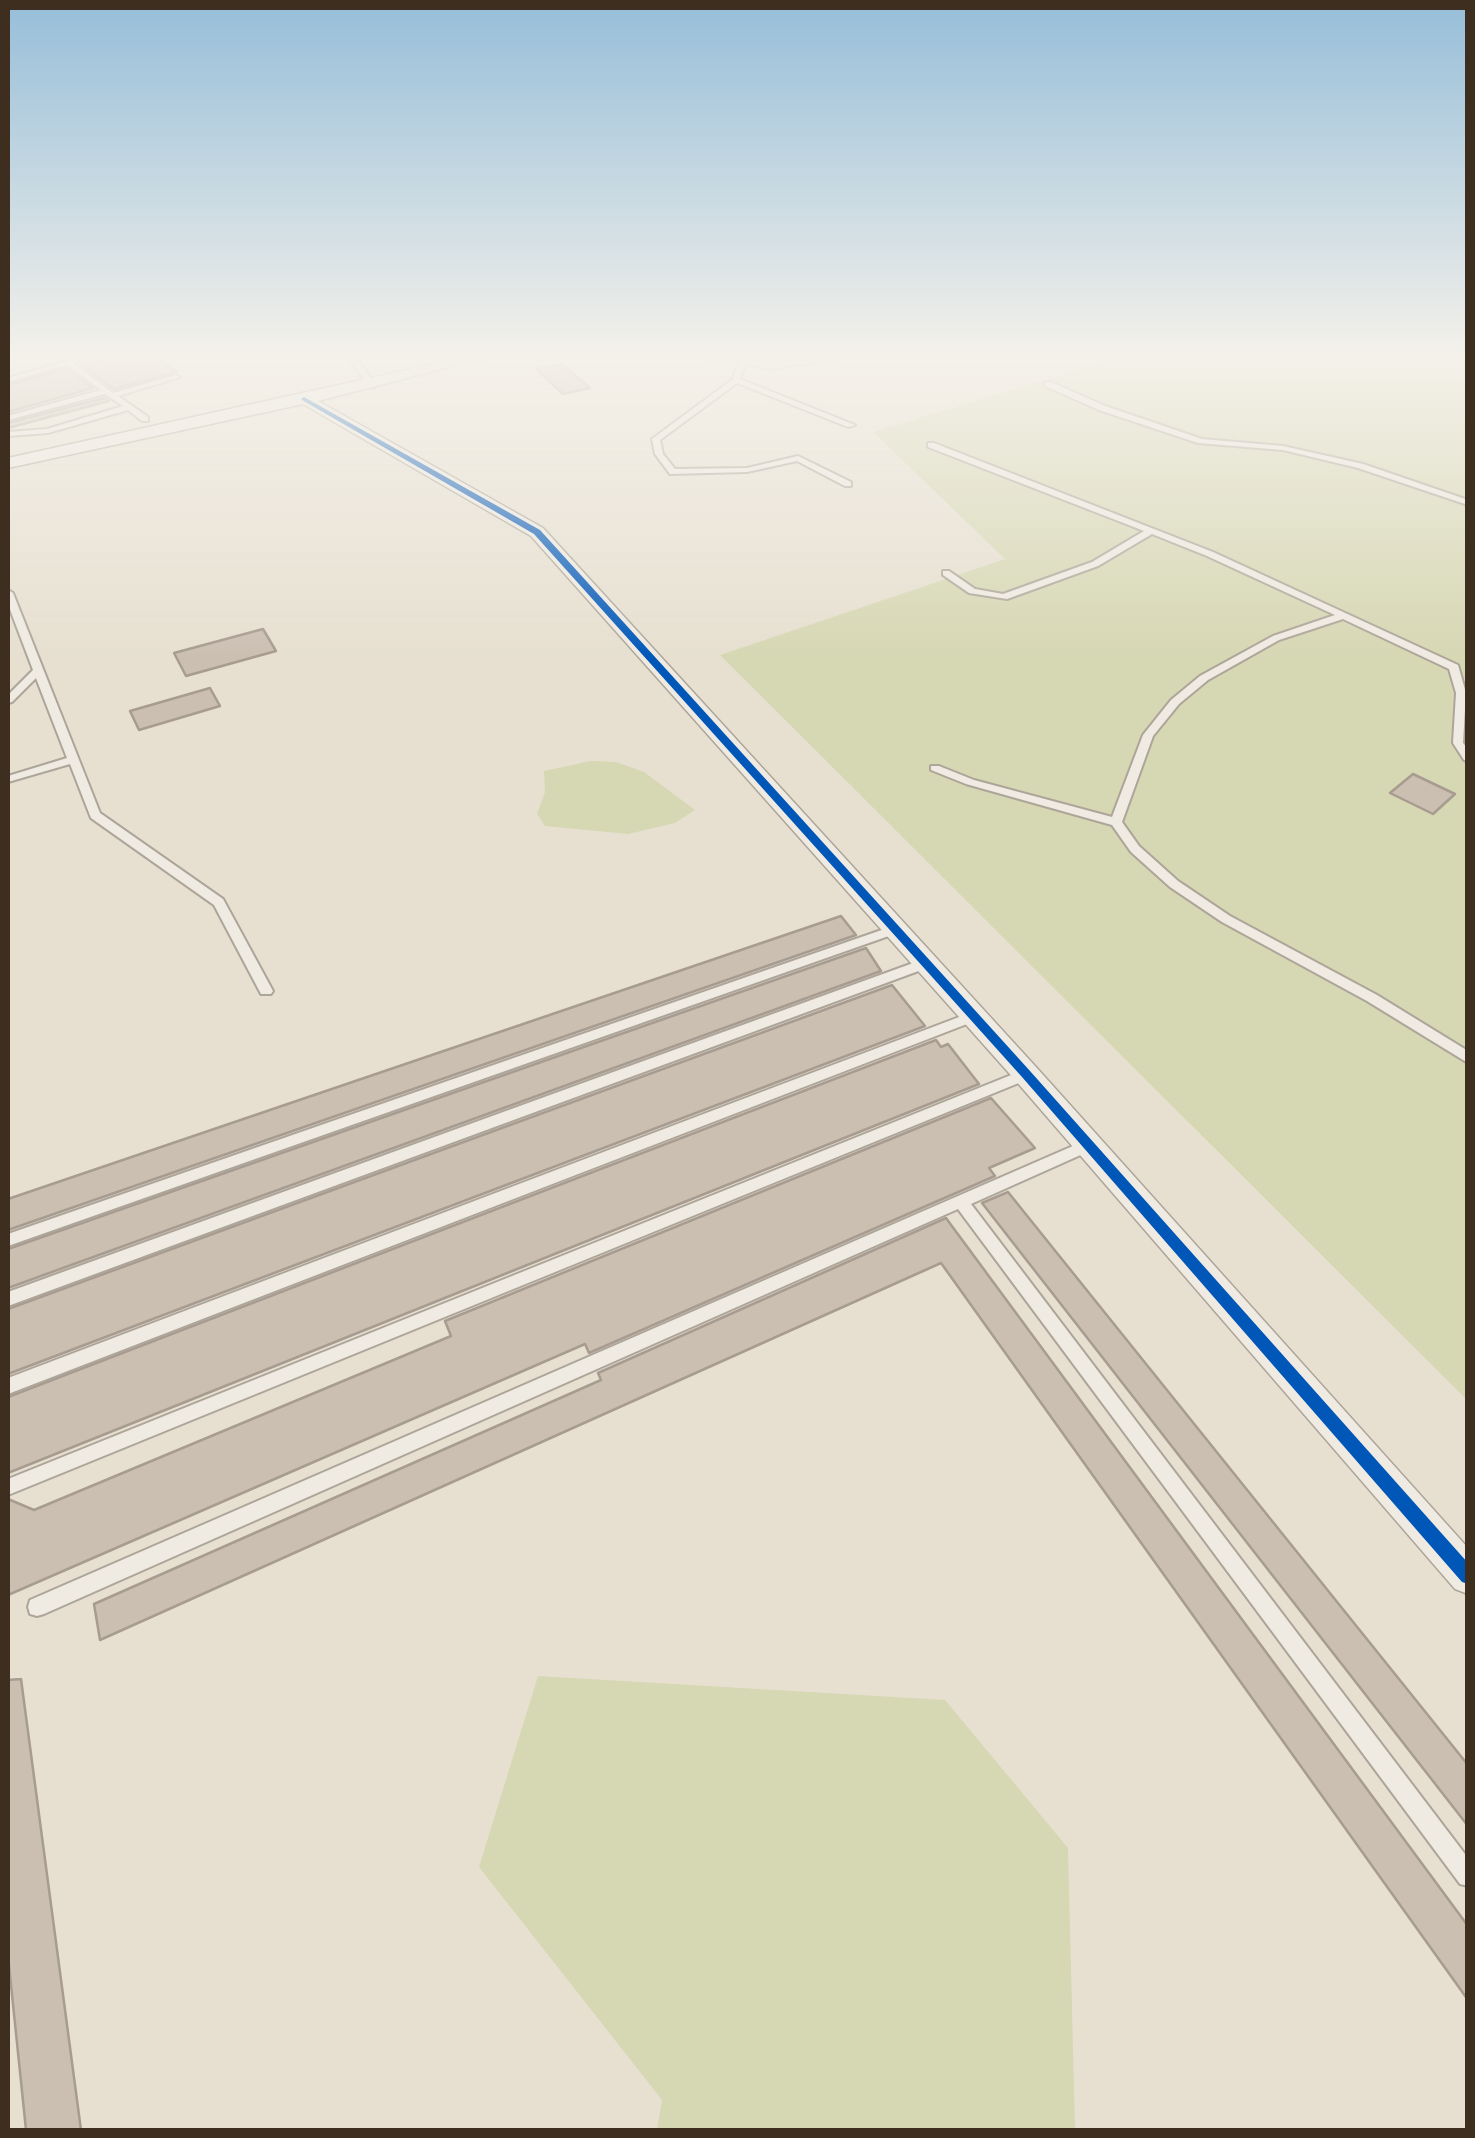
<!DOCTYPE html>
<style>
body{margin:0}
#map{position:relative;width:1475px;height:2138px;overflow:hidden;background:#e7e0d1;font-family:Merriweather,serif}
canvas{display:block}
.frame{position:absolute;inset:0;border:10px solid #3d2e20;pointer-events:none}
</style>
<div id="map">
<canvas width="1475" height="2138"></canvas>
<div class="frame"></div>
</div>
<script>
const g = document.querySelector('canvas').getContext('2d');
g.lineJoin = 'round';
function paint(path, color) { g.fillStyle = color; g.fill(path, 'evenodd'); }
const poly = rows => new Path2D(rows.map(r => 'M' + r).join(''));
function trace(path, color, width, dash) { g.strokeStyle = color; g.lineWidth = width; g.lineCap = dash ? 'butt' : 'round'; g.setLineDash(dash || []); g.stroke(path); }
paint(poly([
 [1113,359,1467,359,1467,1400,720,655,1005,559,873,432],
 [591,761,616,762,644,772,695,810,675,823,628,834,545,826,537,814,545,792,544,771],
 [538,1676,945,1700,1068,1848,1075,2130,657,2130,662,2100,479,1867]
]), '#d6d7b3');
const building = poly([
 [103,359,159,359,177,372,114,389,82,365,103,359],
 [562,364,590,388,563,394,536,369,562,364],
 [66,369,93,388,8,412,8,385,66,369],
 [104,398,109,401,8,428,8,423,104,398],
 [263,629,276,651,186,676,174,653,263,629],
 [210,688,220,706,139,730,130,711,210,688],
 [1413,774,1455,794,1433,814,1390,793,1413,774],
 [841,916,856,935,8,1230,8,1199,841,916],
 [866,948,881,971,8,1288,8,1249,866,948],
 [892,985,925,1026,8,1374,8,1309,892,985],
 [936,1040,941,1047,948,1044,979,1084,8,1473,8,1397,936,1040],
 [991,1098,1035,1148,989,1168,995,1176,589,1353,585,1344,8,1595,8,1499,34,1510,451,1336,445,1321,991,1098],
 [1008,1192,1468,1765,1468,1826,982,1203,1008,1192],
 [946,1218,1468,1926,1468,2000,941,1263,100,1640,94,1604,601,1380,598,1373,946,1218],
 [21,1679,81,2130,26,2130,8,1956,8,1680,21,1679]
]);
paint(building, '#cbbfb2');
trace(building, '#a89c90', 2.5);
const service = poly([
 [73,359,84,359,73,363,113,393,176,375,180,377,118,396,148,417,148,421,142,421,128,410,48,433,8,436,8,432,47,429,123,406,105,394,8,420,8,416,101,390,67,365,8,382,8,378,73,359],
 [350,359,357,359,376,385,375,387,369,387,350,359],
 [742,361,746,363,740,379,855,425,848,427,737,383,660,440,663,454,675,469,747,468,798,456,851,482,851,486,845,486,797,461,747,472,670,474,655,454,652,439,733,379,738,363,742,361],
 [1045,382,1051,382,1105,406,1202,439,1283,446,1363,464,1468,500,1468,505,1358,468,1283,450,1198,443,1099,410,1045,386,1045,382],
 [928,443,934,443,1213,552,1458,665,1466,693,1463,743,1468,749,1468,761,1464,760,1453,743,1456,693,1449,669,1343,619,1279,640,1208,680,1179,704,1153,736,1122,822,1139,846,1178,881,1230,916,1377,995,1468,1051,1468,1063,1367,1001,1222,922,1170,887,1131,852,1112,825,966,784,931,770,931,766,939,766,974,780,1112,817,1143,735,1171,700,1200,676,1273,636,1335,615,1207,556,1152,534,1098,566,1007,599,969,593,943,575,943,571,949,571,975,589,1003,594,1092,562,1144,531,928,447,928,443],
 [8,590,13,593,100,813,223,899,273,991,271,994,261,994,214,905,91,818,70,764,8,782,8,776,67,758,36,678,12,702,8,703,8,695,33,670,8,604,8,590],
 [896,925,902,929,900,932,8,1246,8,1234,896,925],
 [927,958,933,963,932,966,8,1306,8,1292,927,958],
 [975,1011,980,1013,982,1016,980,1019,8,1394,8,1378,975,1011],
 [1026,1069,1031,1070,1033,1074,1031,1078,8,1495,8,1479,1026,1069],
 [1089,1139,1094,1141,1096,1145,1094,1149,971,1204,1468,1858,1468,1886,1460,1884,958,1209,44,1614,37,1616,30,1614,28,1607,30,1600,1089,1139]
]);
const minor = poly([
 [456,359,480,359,318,401,543,528,1036,1067,1468,1548,1468,1594,1455,1589,1016,1081,531,536,303,404,8,468,8,458,456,359],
 [710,359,771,361,839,359,771,369,710,359]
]);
trace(service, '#ada599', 4);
trace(minor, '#ada599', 3);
paint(service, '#efebe3');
paint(minor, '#efebe3');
paint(poly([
 [304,397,540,530,1030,1071,1468,1563,1468,1584,1462,1582,1022,1077,534,534,302,400,301,399,304,397]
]), '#0057b8');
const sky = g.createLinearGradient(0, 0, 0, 659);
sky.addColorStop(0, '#96bed9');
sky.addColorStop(0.54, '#f4f1ea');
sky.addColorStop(1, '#f4f1ea00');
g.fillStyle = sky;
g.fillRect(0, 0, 1475, 659);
</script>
